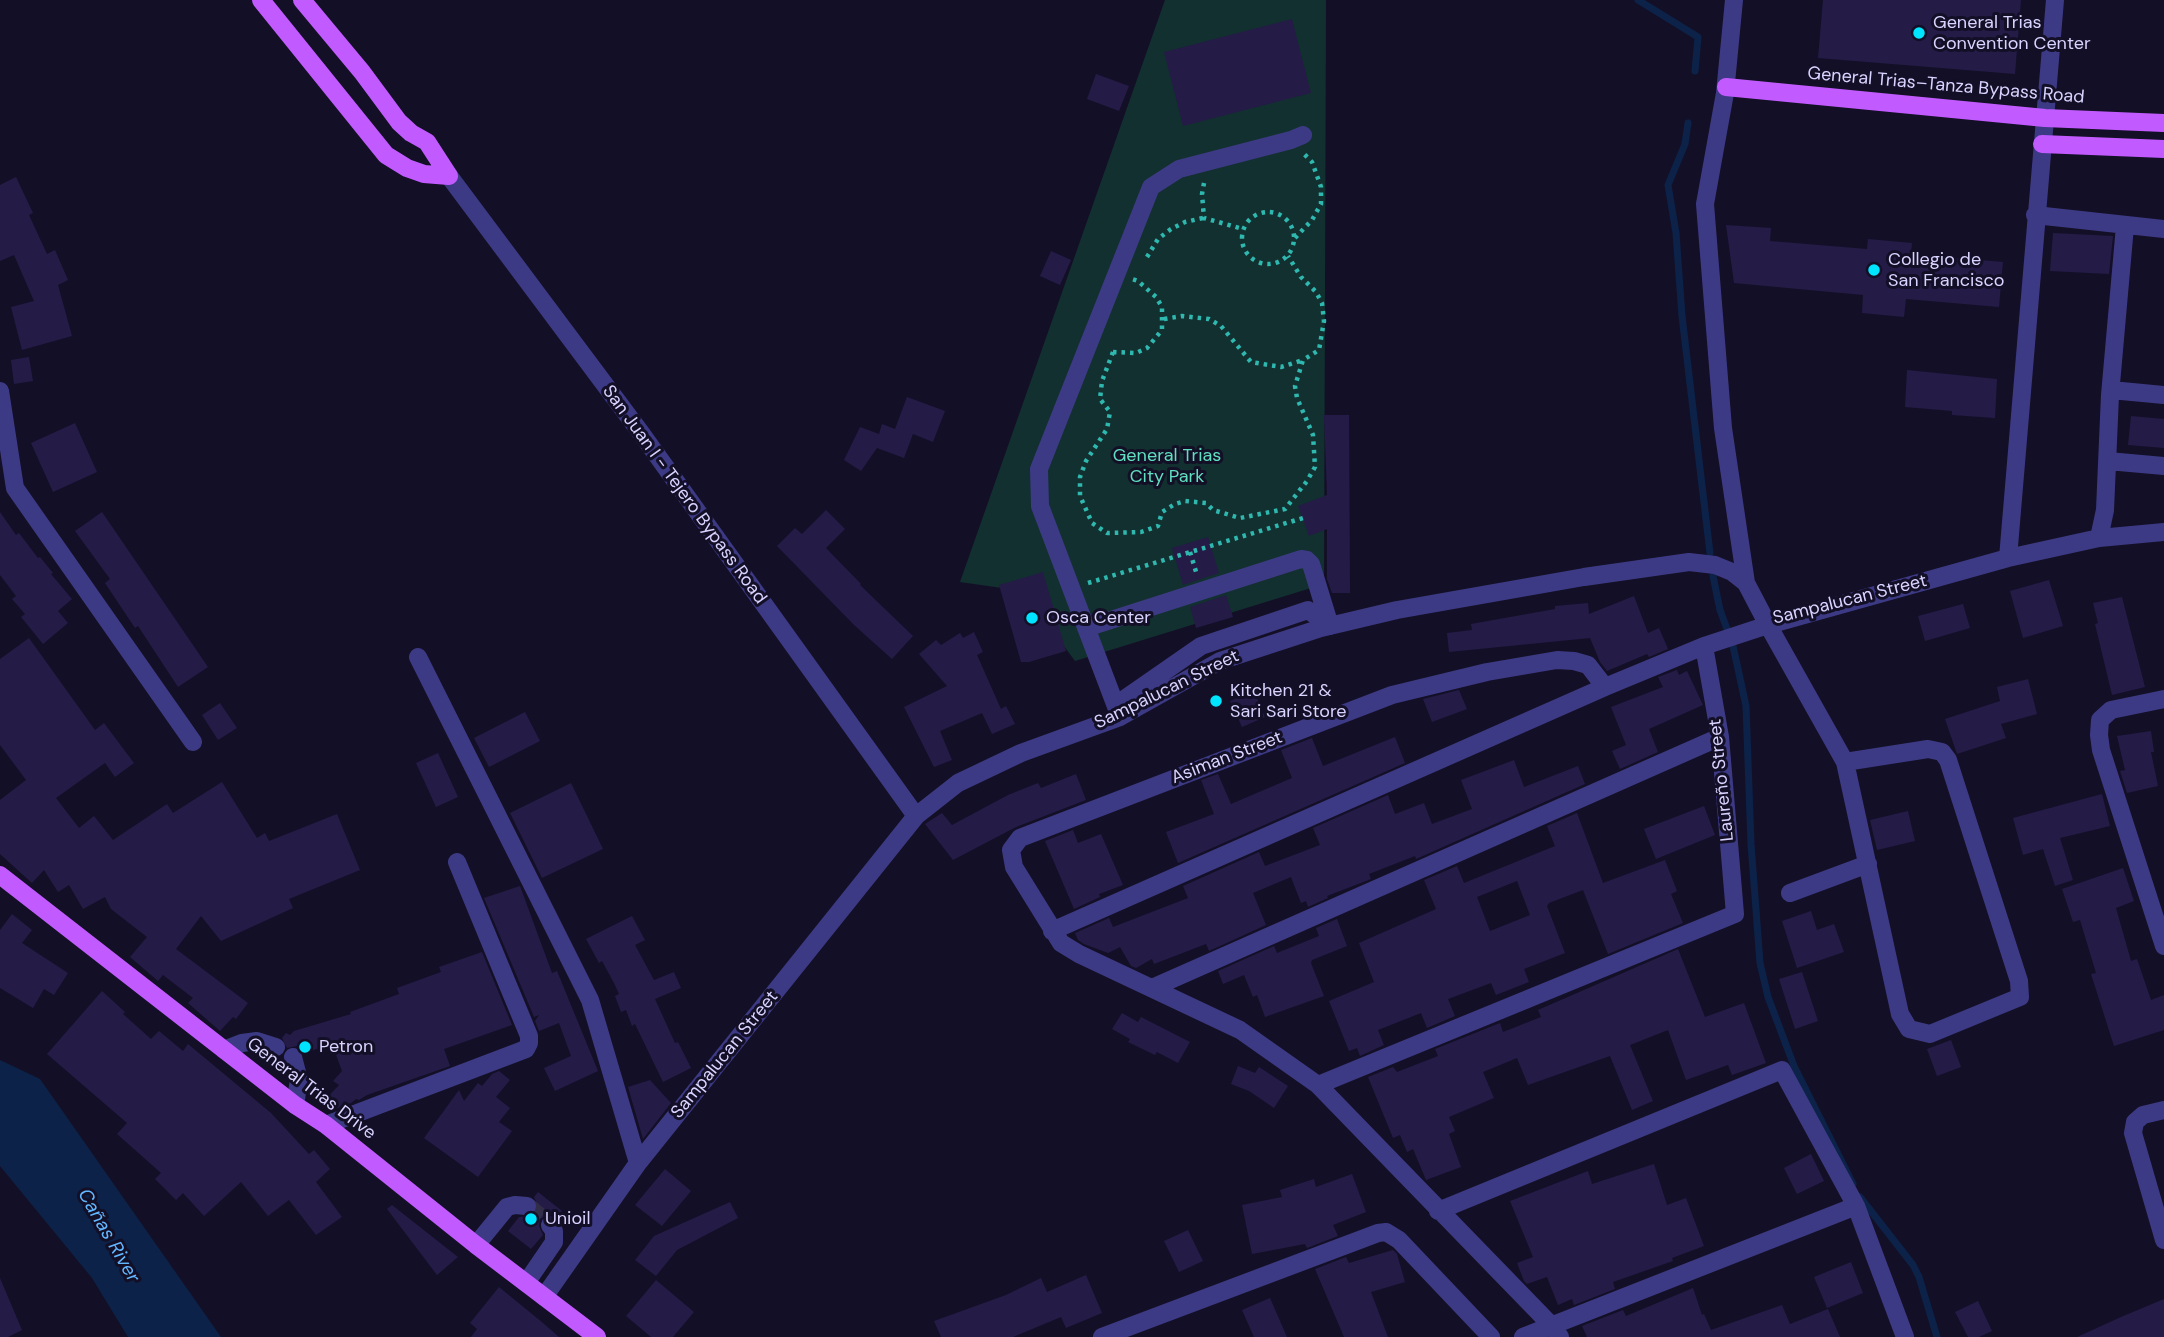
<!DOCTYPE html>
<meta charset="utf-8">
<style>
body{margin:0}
canvas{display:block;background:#130f26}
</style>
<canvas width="2164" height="1337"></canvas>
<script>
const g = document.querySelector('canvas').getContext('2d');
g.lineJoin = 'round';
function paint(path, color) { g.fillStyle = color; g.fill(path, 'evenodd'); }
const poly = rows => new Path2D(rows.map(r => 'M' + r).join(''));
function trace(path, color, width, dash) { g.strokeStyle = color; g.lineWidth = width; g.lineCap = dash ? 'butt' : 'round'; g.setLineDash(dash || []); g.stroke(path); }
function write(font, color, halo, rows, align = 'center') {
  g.font = font + ' "DM Sans",sans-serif'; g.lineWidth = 6; g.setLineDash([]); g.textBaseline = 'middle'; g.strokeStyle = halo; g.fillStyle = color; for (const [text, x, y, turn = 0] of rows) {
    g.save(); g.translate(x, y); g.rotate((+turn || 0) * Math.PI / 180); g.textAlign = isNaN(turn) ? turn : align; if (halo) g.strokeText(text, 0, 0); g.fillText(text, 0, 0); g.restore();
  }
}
paint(poly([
 [1165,0,1326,0,1324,584,1075,661,1023,591,960,582]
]), '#12302f');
paint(poly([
 [0,1060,40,1079,221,1337,128,1337,92,1278,0,1166]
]), '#0c2248');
trace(poly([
 [1638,0,1698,37,1695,71],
 [1688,123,1685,144,1668,185,1676,233,1682,316,1710,553],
 [1713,576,1720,610,1727,629],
 [1733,646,1746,706,1751,844,1760,963,1768,997,1794,1066,1853,1184],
 [1860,1197,1913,1265,1919,1277,1937,1337]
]), '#0c2248', 7);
paint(poly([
 [1823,0,2021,0,2015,74,1818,58],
 [1292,19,1311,93,1183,126,1164,52],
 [1096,74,1129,86,1119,111,1087,99],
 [16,177,33,213,29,215,47,254,55,250,68,280,58,285,72,336,22,350,11,307,34,301,14,255,0,261,0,185],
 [1726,225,1771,228,1770,241,1867,249,1868,239,1912,243,1911,254,2003,262,1999,307,1906,299,1904,317,1862,313,1863,295,1734,283],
 [2053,233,2113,236,2109,274,2050,271],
 [1051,251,1071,260,1060,285,1040,276],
 [29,357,33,381,14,384,11,360],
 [1907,370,1997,379,1995,418,1952,415,1952,411,1905,407],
 [907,397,945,411,933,442,913,434,904,458,877,448,861,471,844,460,860,427,879,434,882,424,895,429],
 [1324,415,1349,415,1350,593,1332,593,1327,579,1327,529,1309,536,1298,506,1327,495],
 [2131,416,2164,419,2164,448,2128,445],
 [75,423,97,472,53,492,31,443],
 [826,510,845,529,826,548,861,584,860,585,913,636,892,659,854,625,777,546,795,528,802,534],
 [0,512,16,535,19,533,38,558,40,557,53,573,51,574,72,599,58,611,68,623,43,644,21,617,25,614,12,599,16,596,0,575],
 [102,512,208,667,178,687,138,626,135,628,105,583,110,579,75,531],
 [1208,537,1219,573,1183,585,1172,548],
 [1043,572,1066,651,1029,662,1021,662,999,585],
 [2049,580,2063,626,2023,638,2010,591],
 [1226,595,1233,617,1196,628,1190,607],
 [1634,596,1648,633,1659,628,1668,649,1649,657,1647,654,1607,671,1600,662,1590,638,1449,652,1447,633,1472,630,1471,624,1555,609,1555,606,1588,603,1589,614],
 [2122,597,2145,687,2112,695,2095,624,2098,623,2093,603],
 [1963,604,1970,628,1925,641,1918,616],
 [974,632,983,652,977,655,1001,709,1006,706,1015,724,992,734,982,713,940,731,952,760,934,767,904,707,947,686,919,654,936,640,941,645,960,633,963,638],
 [29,638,95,730,104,723,134,763,115,777,105,763,56,798,79,828,94,816,113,840,167,804,173,813,222,782,257,838,265,833,269,841,337,814,360,870,289,899,293,908,221,941,201,916,176,949,248,1003,236,1019,233,1017,220,1031,188,1003,193,998,163,975,158,981,130,957,147,937,111,909,105,897,83,909,69,885,58,892,44,870,32,883,0,854,0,800,26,780,0,745,0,659],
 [1677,670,1679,675,1687,671,1703,705,1649,729,1658,752,1620,769,1612,751,1626,745,1611,707,1663,687,1658,677],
 [2028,679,2037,714,2001,724,2006,738,1957,754,1945,719,2000,701,1997,687],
 [1459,690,1467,709,1432,722,1423,699],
 [1254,691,1265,717,1242,727,1230,701],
 [220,703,237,728,218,740,202,715],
 [525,712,540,741,489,767,474,738],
 [2151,731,2154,752,2151,752,2158,786,2127,793,2120,771,2125,770,2117,736],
 [1395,737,1405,763,1178,863,1166,832,1214,814,1201,780,1218,774,1231,804,1292,778,1281,750,1312,738,1323,766],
 [438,753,458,797,436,807,416,763],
 [1514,760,1524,787,1578,766,1585,784,1416,859,1415,856,1369,874,1371,879,1327,896,1328,898,1308,907,1306,901,1301,903,1291,877,1253,893,1266,925,1209,951,1206,944,1154,964,1152,959,1136,968,1131,966,1120,947,1108,953,1084,944,1078,940,1075,933,1109,918,1113,927,1188,898,1183,886,1259,852,1265,866,1320,845,1313,828,1388,795,1395,814,1424,803,1432,824,1472,809,1461,780],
 [1076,774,1086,800,1016,827,953,860,925,824,942,813,952,825,1008,795,1038,783,1041,788],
 [571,783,603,849,542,878,510,813],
 [2102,794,2110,826,2060,838,2073,880,2055,886,2043,849,2023,855,2013,818],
 [1704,806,1715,835,1656,859,1644,829],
 [1908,811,1915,841,1877,850,1870,820],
 [1577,813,1603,883,1665,860,1677,891,1671,894,1683,923,1608,954,1583,890,1549,903,1547,906,1565,953,1524,969,1529,982,1496,995,1491,983,1448,999,1455,1016,1427,1028,1421,1013,1378,1030,1384,1045,1360,1056,1357,1048,1349,1051,1329,1001,1374,982,1359,943,1436,909,1424,880,1457,866,1464,883,1555,846,1547,826],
 [1517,881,1530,915,1490,931,1477,897],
 [1073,830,1078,843,1101,834,1123,885,1099,894,1100,897,1074,909,1045,841],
 [2123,868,2134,901,2116,908,2131,961,2137,959,2151,1000,2164,995,2164,1030,2114,1046,2091,974,2096,973,2080,920,2073,922,2062,889],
 [520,886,552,973,557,971,598,1071,555,1091,544,1068,571,1056,559,1023,539,1031,535,1021,539,1015,534,1017,484,898],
 [1811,911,1817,930,1834,924,1844,952,1797,968,1782,921],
 [12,914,32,930,22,943,68,973,54,995,44,989,33,1008,0,988,0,930],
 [632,916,645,940,635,945,654,980,674,972,681,988,655,999,675,1043,678,1042,691,1068,663,1082,635,1024,632,1026,626,1010,621,1012,615,996,619,994,614,983,602,961,599,963,586,939],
 [1337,919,1347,946,1312,960,1311,963,1324,996,1265,1017,1257,995,1253,997,1244,975,1223,984,1218,971,1274,946,1277,953,1319,936,1316,928],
 [1678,949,1705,1017,1744,1003,1766,1063,1732,1075,1728,1065,1686,1080,1668,1030,1630,1045,1653,1101,1632,1110,1610,1056,1528,1085,1517,1058,1483,1072,1494,1098,1449,1117,1455,1131,1449,1134,1461,1167,1426,1180,1413,1149,1407,1152,1400,1135,1393,1138,1368,1077,1393,1067,1397,1072,1438,1056,1435,1049,1500,1023,1503,1032,1541,1017,1538,1010],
 [482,952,512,1025,444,1049,450,1066,367,1095,359,1100,356,1099,351,1103,333,1110,324,1101,339,1085,333,1081,342,1071,332,1044,304,1053,297,1046,287,1048,282,1038,286,1033,290,1035,294,1031,351,1014,350,1012,399,994,397,988,441,972,439,967],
 [1802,972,1818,1021,1795,1029,1779,979],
 [102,991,125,1012,123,1014,151,1039,159,1031,183,1051,188,1044,271,1113,309,1154,314,1150,330,1169,316,1182,342,1217,316,1235,289,1200,268,1216,241,1182,204,1216,183,1193,176,1200,155,1179,161,1173,117,1134,127,1123,47,1054],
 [1122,1013,1138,1022,1141,1017,1190,1042,1178,1063,1157,1052,1155,1055,1128,1042,1130,1039,1112,1029],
 [1951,1040,1961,1067,1937,1076,1927,1049],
 [1238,1066,1255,1073,1259,1067,1288,1086,1274,1108,1249,1091,1231,1084],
 [499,1071,510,1080,496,1097,510,1108,499,1122,512,1131,478,1177,424,1138,459,1090,464,1101,478,1083,482,1086,492,1074],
 [650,1080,671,1103,643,1139,628,1087],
 [1811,1154,1824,1181,1797,1194,1784,1168],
 [1654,1164,1667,1205,1686,1198,1704,1246,1672,1258,1673,1261,1613,1282,1615,1289,1574,1305,1572,1299,1558,1305,1547,1277,1527,1284,1524,1281,1517,1263,1533,1257,1510,1201,1588,1171,1592,1184],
 [665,1169,691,1191,662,1226,635,1205],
 [1352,1174,1366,1212,1333,1225,1338,1236,1307,1248,1305,1244,1252,1254,1242,1205,1282,1197,1280,1190,1314,1179,1316,1187],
 [538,1192,562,1211,557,1217,549,1214,540,1219,539,1226,543,1235,531,1249,508,1231,519,1217,531,1216,536,1213,538,1206,534,1197],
 [730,1202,738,1218,677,1250,656,1276,635,1260,654,1236],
 [392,1205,458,1257,437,1275,387,1209],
 [1188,1230,1203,1261,1179,1272,1164,1241],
 [1393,1250,1397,1254,1405,1282,1371,1292,1388,1337,1344,1337,1315,1269,1346,1257,1349,1263],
 [1851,1262,1863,1293,1827,1308,1814,1277],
 [1086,1275,1102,1313,1066,1328,1061,1317,1013,1337,941,1337,934,1321,1006,1295,1041,1278,1047,1292],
 [0,1278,22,1330,8,1337,0,1337],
 [656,1280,694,1312,673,1337,651,1337,626,1316],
 [499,1287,543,1323,559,1337,471,1337,477,1329,470,1323],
 [1693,1288,1702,1315,1704,1314,1711,1330,1782,1305,1790,1324,1828,1309,1840,1337,1587,1337,1582,1326,1623,1310,1626,1316],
 [1270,1298,1287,1337,1254,1337,1242,1310],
 [2164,1299,2164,1337,2077,1337,2121,1317],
 [1978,1301,1992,1331,1979,1337,1968,1337,1955,1312]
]), '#241b47');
trace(poly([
 [527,1206,550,1225]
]), '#312d47', 18, [18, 9]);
trace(poly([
 [1204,183,1202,194,1204,218,1243,229],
 '1242 238a26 26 0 1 1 52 0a26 26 0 1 1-52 0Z',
 [1295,238,1312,220,1321,204,1321,187,1312,162,1304,154],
 [1147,257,1158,239,1171,229,1185,222,1203,218],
 [1164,319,1182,316,1209,319,1221,326,1251,362,1281,367,1303,360],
 [1113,352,1102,381,1100,399,1110,412,1107,429,1086,461,1080,477,1080,496,1092,523,1107,533,1141,532,1158,526,1162,512,1175,504,1185,501,1206,503,1213,510,1240,518,1285,509,1307,481,1315,467,1313,435,1297,398,1295,386,1303,360,1319,350,1324,321,1322,303,1316,292,1301,277,1288,256],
 [1113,352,1136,353,1147,348,1162,330,1162,307,1156,297,1138,281,1132,279],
 [1190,552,1197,575],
 [1088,583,1303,518]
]), '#2fb8b0', 4.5, [3.5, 5]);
trace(poly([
 [1734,0,1725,93,1705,204,1723,428,1746,583],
 [449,176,641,433,916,816],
 [2035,215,2164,229],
 [2111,390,2164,395],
 [0,391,15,488,193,742],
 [2108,461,2164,466],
 [2099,538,2105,510,2110,395,2125,226],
 [2008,558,2055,0],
 [1086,628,1301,559,1307,560,1311,564,1330,626],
 [418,657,590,1000,638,1163],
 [2164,699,2111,710,2100,720,2099,735,2101,750,2164,946],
 [1116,705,1201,646,1308,610,1330,626],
 [1120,717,1040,506,1039,469,1151,187,1179,169,1291,140,1303,135],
 [1790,893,1868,864],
 [1052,931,1605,687,1704,646,1768,625,1845,762,1900,1014,1909,1029,1930,1034,2020,997,2019,981,1948,760,1942,752,1928,749,1845,762],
 [1152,988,1720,737],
 [224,1050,242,1043,257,1041,276,1047],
 [293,1057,299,1080,295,1105],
 [1318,1085,1735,914,1720,737,1704,646],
 [2164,1110,2143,1115,2135,1122,2133,1133,2164,1240],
 [326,1125,526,1049,529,1043,529,1036,457,862],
 [1438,1211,1782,1070,1856,1206,1905,1337],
 [476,1245,507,1207,515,1205,527,1206],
 [526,1283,554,1242,554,1231,550,1225],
 [544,1297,638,1163,916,816,958,783,1021,753,1120,717,1220,661,1321,628,1397,610,1584,577,1689,562,1715,565,1732,572,1746,583,1768,625,2008,558,2099,538,2164,532],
 [1102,1337,1378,1233,1386,1232,1399,1240,1491,1337],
 [1523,1337,1856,1206],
 [1560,1337,1551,1325,1318,1085,1240,1030,1079,954,1061,943,1014,867,1011,850,1020,838,1392,695,1487,672,1557,660,1574,661,1588,665,1605,687]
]), '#3d3a85', 18);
trace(poly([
 [261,0,386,155,407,168,424,174,449,176],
 [302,0,362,72,399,122,411,133,427,142,449,176],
 [1726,87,2045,118,2164,123],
 [2042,144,2164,149],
 [0,875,295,1105,326,1125,476,1245,597,1337]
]), '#c25bff', 18);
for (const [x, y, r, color] of [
 [1919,33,7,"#00e5ff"],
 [1874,270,7,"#00e5ff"],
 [1032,618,7,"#00e5ff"],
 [1216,701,7,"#00e5ff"],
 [305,1047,7,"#00e5ff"],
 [531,1219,7,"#00e5ff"]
]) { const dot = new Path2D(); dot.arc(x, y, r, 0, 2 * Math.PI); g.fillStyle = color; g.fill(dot); trace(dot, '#130f26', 2.5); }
write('18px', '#d9d4ff', '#130f26', [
 ["General Trias",1933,23],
 ["Convention Center",1933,44],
 ["Collegio de",1888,260],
 ["San Francisco",1888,281],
 ["Osca Center",1046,618],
 ["Kitchen 21 &",1230,691],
 ["Sari Sari Store",1230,712],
 ["Petron",319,1047],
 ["Unioil",545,1219]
], 'left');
write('18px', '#d9d4ff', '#130f26', [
 ["General Trias–Tanza Bypass Road",1946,86,5],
 ["San Juan I - Tejero Bypass Road",684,495,54],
 ["Sampalucan Street",1850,600,-14],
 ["Sampalucan Street",1167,690,-26],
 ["Asiman Street",1227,758,-21],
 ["Laureño Street",1722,780,-96],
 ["Sampalucan Street",725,1055,-51],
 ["General Trias Drive",311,1089,37]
]);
write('18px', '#5fe0c0', '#130f26', [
 ["General Trias",1167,456],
 ["City Park",1167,477]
]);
write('italic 19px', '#62b6ff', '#130f26', [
 ["Cañas River",108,1236,60]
]);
</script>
